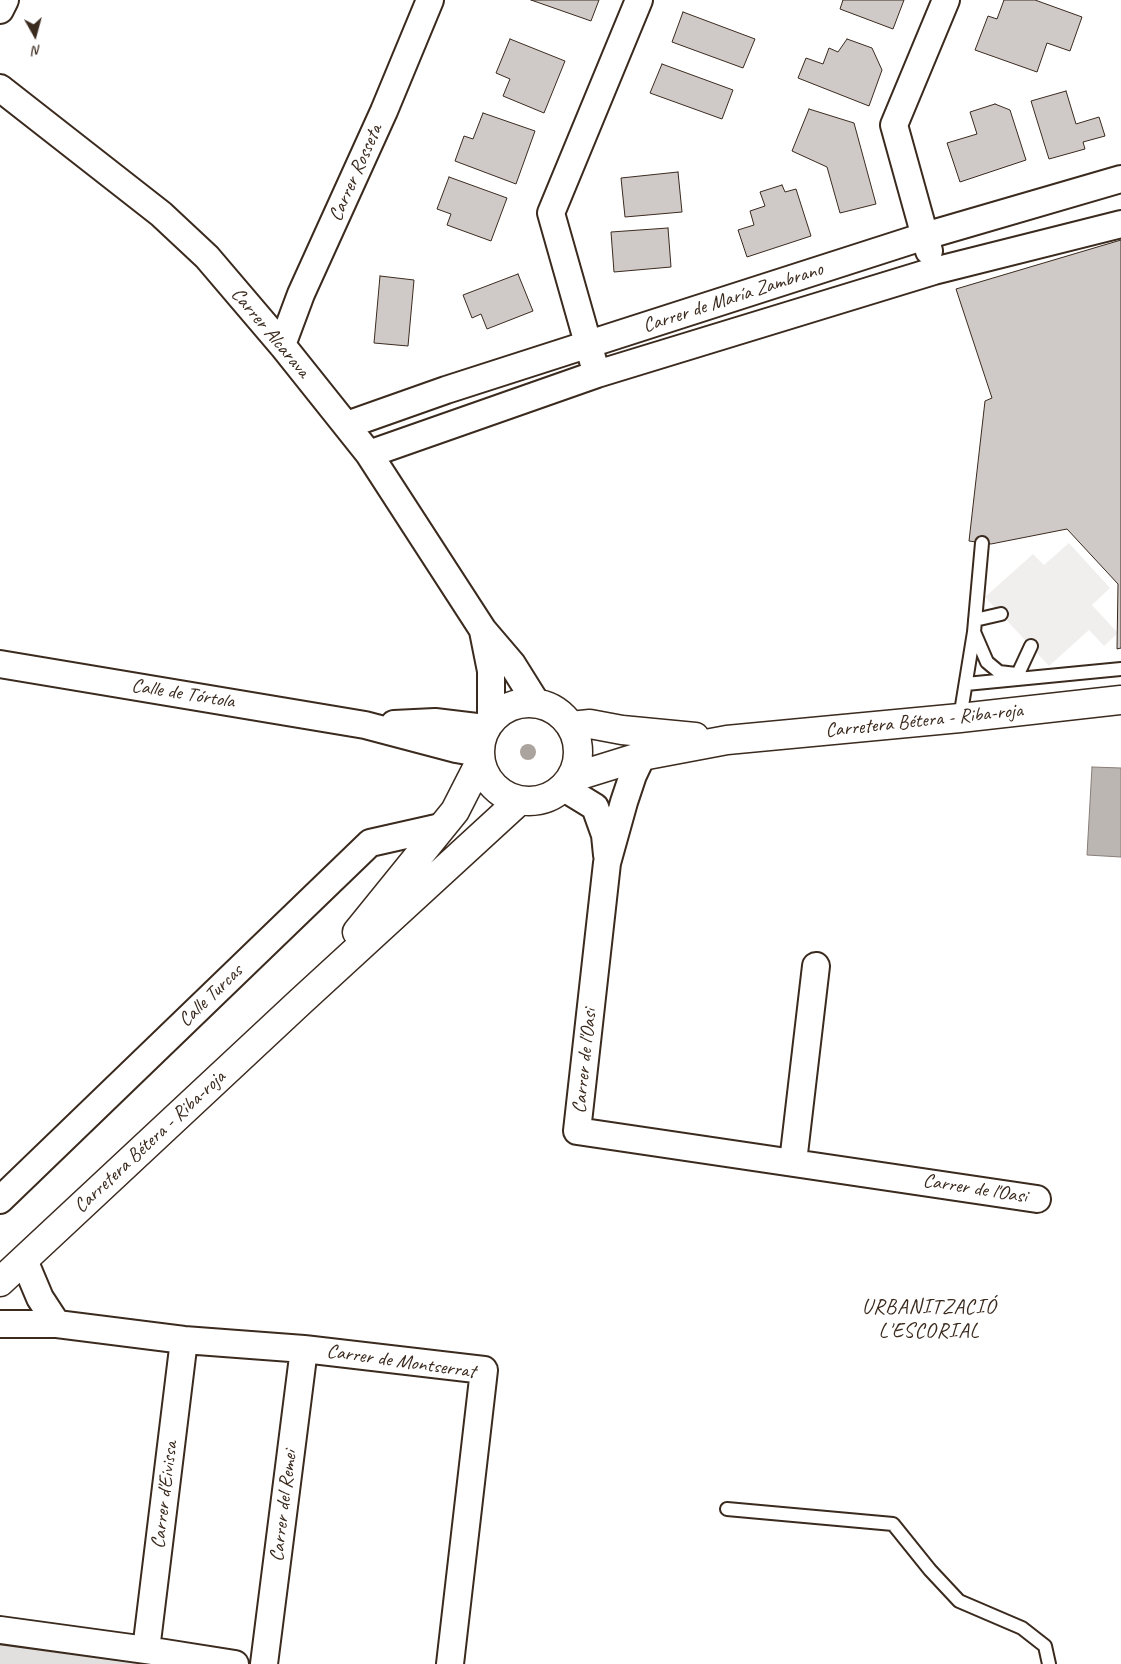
<!DOCTYPE html>
<meta charset="utf-8">
<style>
body{margin:0}
#map{position:relative;width:1121px;height:1664px;overflow:hidden;background:#fff;font-family:Caveat,sans-serif}
canvas{display:block}
.north{position:absolute;left:10px;top:10px;width:50px;height:50px;-webkit-text-stroke:4px #fff;paint-order:stroke;rotate:173deg;font-size:14px;font-weight:700;line-height:20px;text-align:center;color:#3b2a1e}
.north::after{content:'';display:block;margin:auto;width:18px;height:22px;background:#3b2a1e;clip-path:polygon(50% 0,100% 100%,50% 72%,0 100%)}
</style>
<div id="map">
<canvas width="1121" height="1664"></canvas>
<div class="north">N</div>
</div>
<script>
const g = document.querySelector('canvas').getContext('2d');
g.lineJoin = 'round';
function paint(path, color) { g.fillStyle = color; g.fill(path, 'evenodd'); }
const poly = rows => new Path2D(rows.map(r => 'M' + r).join(''));
function trace(path, color, width, dash) { g.strokeStyle = color; g.lineWidth = width; g.lineCap = dash ? 'butt' : 'round'; g.setLineDash(dash || []); g.stroke(path); }
function write(font, color, halo, rows, align = 'center') {
  g.font = font + ' Caveat,sans-serif'; g.lineWidth = 4; g.setLineDash([]); g.textBaseline = 'middle'; g.strokeStyle = halo; g.fillStyle = color; for (const [text, x, y, turn = 0] of rows) {
    g.save(); g.translate(x, y); g.rotate((+turn || 0) * Math.PI / 180); g.textAlign = isNaN(turn) ? turn : align; if (halo) g.strokeText(text, 0, 0); g.fillText(text, 0, 0); g.restore();
  }
}
paint(poly([
 [1069,543,1110,588,1092,605,1118,633,1104,646,1089,630,1049,666,985,597,1033,554,1044,565]
]), '#f1efee');
paint(poly([
 [0,1641,146,1664,0,1664]
]), '#e2e0de');
const water = poly([
 [1092,767,1121,768,1121,857,1087,855,1092,767]
]);
paint(water, '#bcb6b3');
trace(water, '#887e77', 1);
const building = poly([
 [531,0,599,0,591,21,531,0],
 [843,0,904,0,893,29,840,9,843,0],
 [1004,0,1035,0,1082,17,1070,51,1047,43,1037,72,975,50,988,16,997,19,1004,0],
 [683,12,755,39,743,68,672,42,683,12],
 [510,39,565,61,544,113,503,96,510,79,496,73,510,39],
 [847,39,872,48,882,70,869,106,798,78,806,58,823,64,829,48,838,52,847,39],
 [662,64,733,90,722,119,650,93,662,64],
 [1066,91,1076,124,1099,117,1105,136,1083,142,1085,149,1049,159,1031,101,1066,91],
 [995,104,1010,110,1026,160,960,182,947,143,977,134,970,112,995,104],
 [809,109,854,123,876,204,840,213,827,167,792,151,809,109],
 [483,113,535,131,516,184,455,161,464,136,473,139,483,113],
 [678,172,682,212,625,217,621,178,678,172],
 [449,177,507,198,491,241,447,225,451,214,437,209,449,177],
 [782,185,785,192,796,189,811,236,747,257,738,230,754,225,750,211,765,206,760,192,782,185],
 [668,228,671,267,614,272,611,232,668,228],
 [1121,240,1121,648,1117,649,1118,584,1067,529,991,544,969,541,985,401,992,398,956,289,1121,240],
 [518,274,533,311,487,329,481,314,472,318,463,295,518,274],
 [380,276,414,280,408,346,374,343,380,276]
]);
paint(building, '#cfcac7');
trace(building, '#3b2a1e', 1);
const service = poly([
 [975,620,1001,614],
 [974,632,987,662,999,672,1016,674],
 [1018,674,1031,646],
 [966,684,1121,669],
 [960,718,974,632,982,543],
 [727,1509,893,1524,930,1570,959,1601,1022,1628,1045,1646,1049,1664]
]);
const minor = poly([
 [0,10,5,0],
 [0,88,161,214,207,257,282,345,369,454,483,630,512,664,537,704],
 [929,251,894,125,946,0],
 [282,345,301,294,384,111,430,0],
 [593,361,551,213,639,0],
 [347,425,446,390,925,236,1121,179],
 [369,454,597,374,934,271,1121,224],
 [483,631,491,671,491,720],
 [0,664,365,725,456,749,479,753],
 [394,724,435,722,485,728],
 [642,756,633,775,624,802,607,863,577,1131,1037,1199],
 [564,788,595,807,605,835,607,855],
 [793,1162,816,966],
 [0,1200,370,843,441,827],
 [24,1260,40,1298,57,1324],
 [0,1324,57,1324,184,1340,304,1349,484,1370,450,1664],
 [0,1630,146,1650,235,1664],
 [146,1650,184,1340],
 [264,1664,304,1349]
]);
const secondary = poly([
 '480 752a49 49 0 1 1 98 0a49 49 0 1 1-98 0Z',
 [571,726,590,724,622,730,695,737],
 [571,778,642,756,727,740,960,718,1121,700],
 [357,932,455,811,480,762],
 [0,1282,300,1002,519,801]
]);
trace(service, '#3b2a1e', 16);
trace(minor, '#3b2a1e', 30);
trace(secondary, '#3b2a1e', 31);
trace(service, '#fff', 12);
trace(minor, '#fff', 26);
trace(secondary, '#fff', 28);
g.fillStyle = '#aaa39e';
for (const [x, y] of [
 [528,752]
]) { g.beginPath(); g.arc(x, y, 8, 0, 2 * Math.PI); g.fill(); }
write('20px', '#3b2a1e', '#fff', [
 ["Carrer Rosseta",356,173,-66],
 ["Carrer de María Zambrano",733,298,-18],
 ["Carrer Alcarava",270,333,50],
 ["Calle de Tórtola",183,694,9],
 ["Carretera Bétera - Riba-roja",924,721,-6],
 ["Calle Turcas",211,996,-44],
 ["Carrer de l'Oasi",585,1061,-84],
 ["Carretera Bétera - Riba-roja",150,1142,-43],
 ["Carrer de l'Oasi",975,1189,9],
 ["Carrer de Montserrat",401,1362,8],
 ["Carrer d'Eivissa",165,1495,-83],
 ["Carrer del Remei",284,1506,-83]
]);
g.letterSpacing = '1px';
write('21px', '#3b2a1e', '#fff', [
 ["URBANITZACIÓ",929,1307],
 ["L'ESCORIAL",929,1331]
]);
g.letterSpacing = '0px';
</script>
